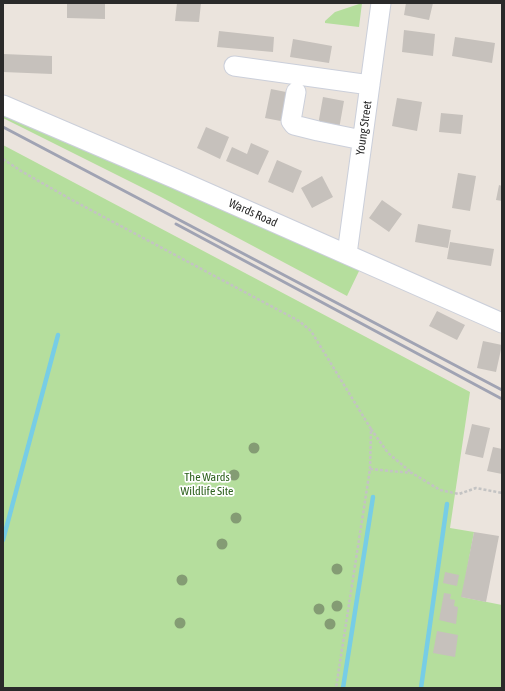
<!DOCTYPE html>
<style>
body{margin:0}
#map{position:relative;width:505px;height:691px;overflow:hidden;background:#ebe4dd;font-family:"Asap Condensed",sans-serif}
canvas{display:block}
.frame{position:absolute;inset:0;border:4px solid #2a2a2a;pointer-events:none}
</style>
<div id="map">
<canvas width="505" height="691"></canvas>
<div class="frame"></div>
</div>
<script>
const g = document.querySelector('canvas').getContext('2d');
g.lineJoin = 'round';
function paint(path, color) { g.fillStyle = color; g.fill(path, 'evenodd'); }
const poly = rows => new Path2D(rows.map(r => 'M' + r).join(''));
function trace(path, color, width, dash) { g.strokeStyle = color; g.lineWidth = width; g.lineCap = dash ? 'butt' : 'round'; g.setLineDash(dash || []); g.stroke(path); }
function write(font, color, halo, rows, align = 'center') {
  g.font = font + ' "Asap Condensed",sans-serif'; g.lineWidth = 3.5; g.setLineDash([]); g.textBaseline = 'middle'; g.strokeStyle = halo; g.fillStyle = color; for (const [text, x, y, turn = 0] of rows) {
    g.save(); g.translate(x, y); g.rotate((+turn || 0) * Math.PI / 180); g.textAlign = isNaN(turn) ? turn : align; if (halo) g.strokeText(text, 0, 0); g.fillText(text, 0, 0); g.restore();
  }
}
paint(poly([
 [362,3,359,27,325,23,325,21,335,12],
 [3,115,173,186,360,269,347,296,161,197,3,118],
 [3,145,470,392,450,528,474,532,462,597,502,605,502,688,3,688]
]), '#b5de9d');
trace(poly([
 [3,540,58,335],
 [343,688,373,497],
 [421,688,447,504]
]), '#77cde6', 4.5);
paint(poly([
 [67,3,105,3,105,19,67,18],
 [177,3,201,3,199,22,175,21],
 [406,3,433,3,429,20,404,15],
 [404,30,435,34,433,56,402,52],
 [219,31,274,37,273,52,217,47],
 [455,37,495,43,492,63,452,56],
 [293,39,332,46,329,63,290,57],
 [3,54,52,56,52,74,3,72],
 [271,89,291,93,286,122,265,118],
 [323,97,344,101,339,129,318,125],
 [397,98,422,102,417,131,392,126],
 [441,113,463,115,461,134,439,132],
 [206,127,229,137,220,159,197,148],
 [251,143,269,151,258,175,226,161,232,147,247,154],
 [277,160,302,171,293,193,268,182],
 [458,173,476,176,470,211,452,208],
 [322,176,333,197,312,208,301,188],
 [499,185,502,186,502,201,496,200],
 [382,200,402,214,389,232,369,218],
 [418,224,451,230,448,248,415,242],
 [450,242,494,249,491,266,447,259],
 [437,311,465,325,457,340,429,326],
 [483,341,502,345,496,372,477,368],
 [472,424,490,428,483,458,465,454],
 [493,447,502,449,502,474,487,471],
 [474,532,499,536,486,602,461,597],
 [445,572,459,575,457,586,443,583],
 [444,593,451,594,450,599,455,600,454,606,458,607,456,624,439,620],
 [437,631,458,635,455,657,433,653]
]), '#c6c1bc');
const minor = poly([
 [234,66,370,85],
 [296,92,291,121,294,125,318,131,362,140],
 [3,105,176,179,502,323],
 [347,254,381,3]
]);
trace(minor, '#cbcfda', 21);
trace(poly([
 [3,159,21,171,72,200,299,321,311,331,371,429,370,469,336,688],
 [371,429,388,453,412,473],
 [370,469,412,473,440,490,459,494,476,488,502,493]
]), '#c3c3c3', 2.5, [3, 2]);
trace(minor, '#fff', 19);
trace(poly([
 [3,127,502,390],
 [176,224,502,399]
]), '#a0a3b3', 3);
g.fillStyle = '#849c74';
for (const [x, y] of [
 [254,448],
 [234,475],
 [236,518],
 [222,544],
 [337,569],
 [182,580],
 [337,606],
 [319,609],
 [180,623],
 [330,624]
]) { g.beginPath(); g.arc(x, y, 5.5, 0, 2 * Math.PI); g.fill(); }
write('12px', '#2a2a2a', '#fff', [
 ["Young Street",364,128,-82],
 ["Wards Road",253,213,24]
]);
write('12px', '#2f621f', '#fff', [
 ["The Wards",207,477],
 ["Wildlife Site",207,491]
]);
</script>
